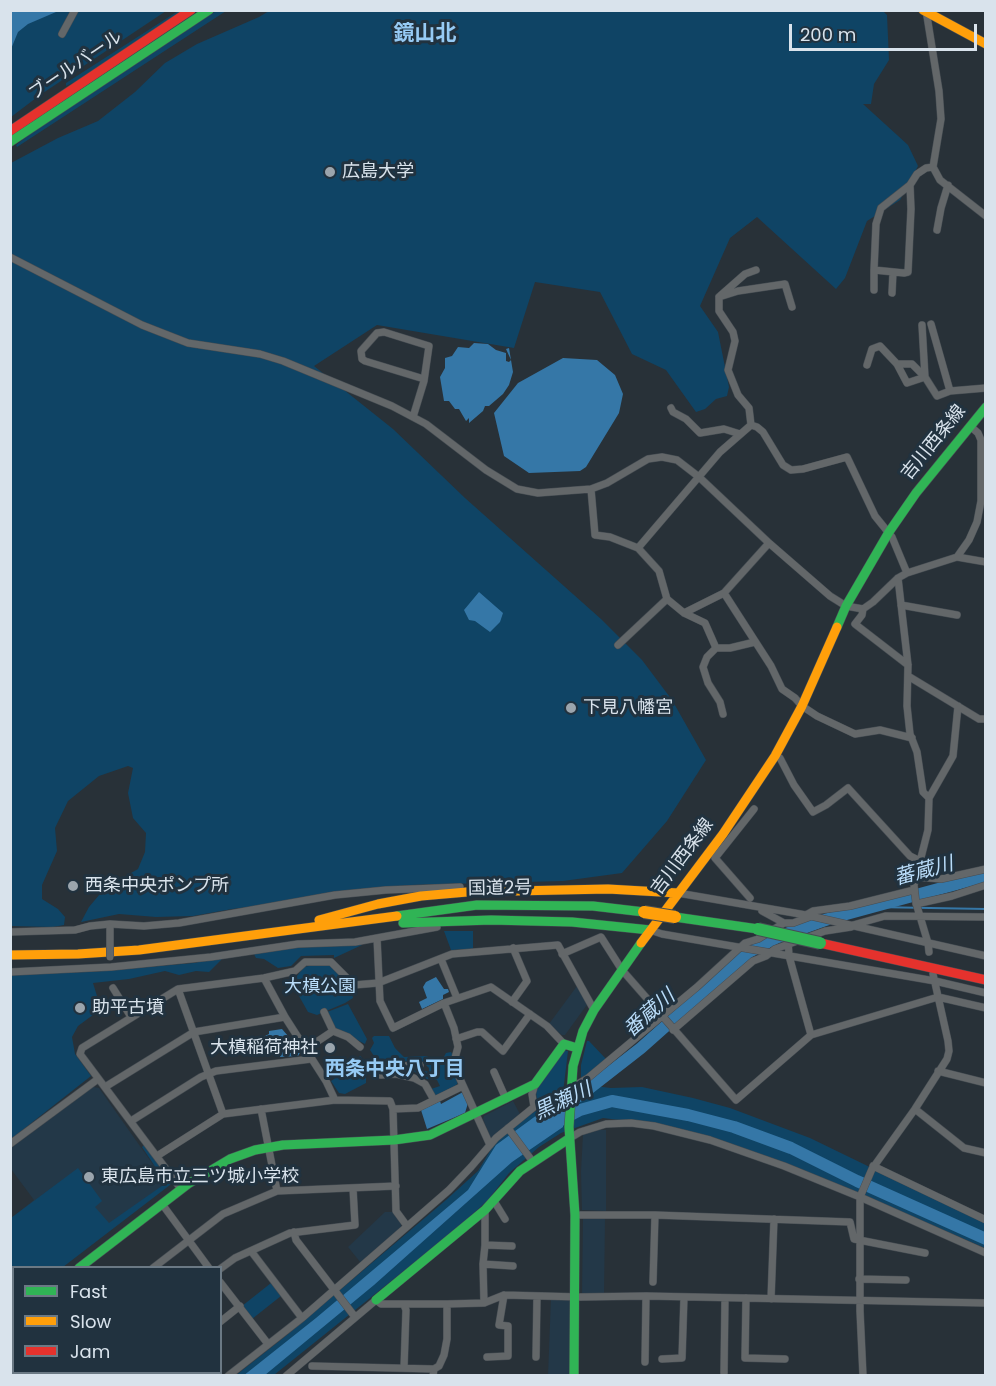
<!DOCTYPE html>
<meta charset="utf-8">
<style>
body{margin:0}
#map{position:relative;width:996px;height:1386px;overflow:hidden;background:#283138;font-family:Poppins,sans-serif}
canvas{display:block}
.frame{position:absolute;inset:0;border:12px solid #d9e3ec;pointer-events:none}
.legend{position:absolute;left:12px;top:1266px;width:210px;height:108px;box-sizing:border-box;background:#21323f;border:2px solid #6b7984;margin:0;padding:8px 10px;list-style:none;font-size:18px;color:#d9e3ec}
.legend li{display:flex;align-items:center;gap:12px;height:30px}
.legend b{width:30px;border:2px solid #6b7984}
.scale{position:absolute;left:789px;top:24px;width:188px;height:27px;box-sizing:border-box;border:3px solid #d9e3ec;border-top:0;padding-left:8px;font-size:18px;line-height:21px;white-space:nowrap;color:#d9e3ec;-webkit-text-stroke:4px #21323f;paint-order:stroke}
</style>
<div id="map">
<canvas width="996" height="1386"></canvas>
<div class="frame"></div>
<ul class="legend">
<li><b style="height:8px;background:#30b455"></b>Fast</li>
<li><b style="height:8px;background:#ff9f0a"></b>Slow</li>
<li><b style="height:8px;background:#e5322d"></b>Jam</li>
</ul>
<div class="scale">200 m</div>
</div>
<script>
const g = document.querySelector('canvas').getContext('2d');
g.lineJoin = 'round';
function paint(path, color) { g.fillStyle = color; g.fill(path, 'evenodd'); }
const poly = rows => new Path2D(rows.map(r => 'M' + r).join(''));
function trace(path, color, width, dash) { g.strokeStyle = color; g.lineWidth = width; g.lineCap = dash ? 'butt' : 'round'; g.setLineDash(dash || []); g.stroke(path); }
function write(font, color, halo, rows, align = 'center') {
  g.font = font + ' Poppins,"Noto Sans JP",sans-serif'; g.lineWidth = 6; g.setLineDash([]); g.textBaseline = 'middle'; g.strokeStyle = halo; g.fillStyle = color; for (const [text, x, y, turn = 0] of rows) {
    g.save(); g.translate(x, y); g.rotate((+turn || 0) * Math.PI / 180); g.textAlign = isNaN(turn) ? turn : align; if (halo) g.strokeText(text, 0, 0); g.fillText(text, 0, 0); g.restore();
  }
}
paint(poly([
 [577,986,579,986,589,1002,565,1035,562,1035,550,1026,549,1024],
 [93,1087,99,1088,166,1183,83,1245,14,1268,11,1218,34,1200,11,1169,10,1149],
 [513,1101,521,1116,491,1139,483,1119,484,1116],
 [595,1130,606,1130,606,1211,582,1210,581,1172,583,1134],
 [385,1212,395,1212,401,1224,401,1229,361,1263,348,1247],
 [583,1219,605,1219,604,1295,582,1294],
 [551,1298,572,1300,571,1375,548,1376]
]), '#233848');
paint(poly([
 [882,10,887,15,889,60,874,84,871,104,863,104,908,145,918,166,900,200,867,221,845,278,836,289,757,217,730,238,700,306,718,332,729,387,727,396,716,399,705,409,696,412,666,370,632,354,600,292,535,282,514,348,377,325,314,366,393,429,465,498,601,619,642,660,672,700,706,760,667,821,622,873,563,881,410,885,364,890,318,899,232,909,193,916,156,917,119,914,81,922,89,907,105,888,138,869,145,852,146,833,133,818,128,793,133,768,128,766,99,776,68,801,55,828,57,851,42,885,42,899,58,909,65,917,64,925,53,927,11,926,11,163,58,138,98,121,135,92,165,63,197,44,259,17,269,11],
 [10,11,166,11,40,95,11,117],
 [178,11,183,11,81,79,66,86,66,83],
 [216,11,226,11,17,147,16,145,31,133],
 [444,931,473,931,473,949,451,950],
 [336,943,338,946,362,943,362,945,334,958,334,955,301,956,291,966,278,968,264,959,256,958,253,952],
 [224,957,209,972,196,971,179,975,165,971,129,979,93,983,101,1009,78,1026,72,1037,75,1054,91,1076,11,1139,11,973,90,972,194,963],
 [330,965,351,987,353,998,345,1003,317,1015,308,1012,299,996,297,976,304,967,309,966],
 [348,1004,367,1039,365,1044,336,1029,327,1012],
 [374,1036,389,1036,395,1048,404,1057,427,1056,431,1060,441,1062,446,1053,451,1052,453,1056,451,1065,458,1083,453,1088,435,1096,431,1089,440,1086,437,1080,427,1079,413,1071,413,1068,429,1072,429,1068,422,1061,378,1062,370,1050,374,1043,372,1038],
 [587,1041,589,1041,606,1059,587,1075,581,1078,581,1065],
 [563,1050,568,1051,563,1093,539,1104,537,1103,536,1091,538,1085],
 [360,1056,366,1061,366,1083,345,1094,339,1093,331,1081,347,1070],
 [585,1085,611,1088,642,1087,693,1098,730,1108,810,1138,985,1223,985,1248,796,1167,720,1141,660,1125,603,1118,561,1133,539,1147,509,1173,488,1200,460,1226,274,1375,235,1376,287,1335,446,1200,478,1171,496,1141,523,1118],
 [145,1144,172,1181,170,1185,63,1267,14,1268,13,1284,11,1282,11,1218,78,1168,102,1201,95,1207,109,1223,166,1183,142,1147],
 [271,1283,281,1296,252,1319,242,1306]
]), '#0f4465');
paint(poly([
 [11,10,66,10,66,11,56,12,28,24,18,32,11,49],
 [474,343,488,344,496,350,506,353,506,361,509,362,511,360,506,349,509,348,513,372,509,385,503,394,489,406,485,406,483,411,469,423,469,418,466,421,459,409,455,409,449,401,444,401,440,377,445,368,445,358,452,356,458,347,469,348],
 [563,358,597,360,615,375,623,394,619,413,586,467,580,471,529,473,504,456,494,413,518,383],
 [479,592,503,613,500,622,490,632,475,621,469,620,464,610],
 [436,977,444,989,448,989,449,992,443,995,443,999,422,1009,419,1002,427,998,423,987,426,982],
 [282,1029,301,1051,298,1056,280,1057,280,1054,265,1054,263,1037,269,1034,269,1031],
 [463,1092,468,1103,465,1113,427,1129,421,1110,440,1101,441,1104],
 [563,1096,563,1127,512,1162,374,1285,265,1375,243,1376,316,1318,468,1190,496,1145]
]), '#3577a7');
trace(poly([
 [874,907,986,909]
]), '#3577a7', 2);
trace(poly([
 [551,1113,582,1094,641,1048,749,952,778,937,828,919,986,876],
 [548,1127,580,1110,612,1101,688,1115,734,1127,791,1148,857,1181,986,1239]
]), '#3577a7', 12);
const street = poly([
 [926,10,939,91,941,119,933,167,940,180,986,216],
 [62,34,75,10],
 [910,185,911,209,908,272,904,273,874,270,876,224,881,208,910,185],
 [910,185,917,174,926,168,933,167],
 [937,230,941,208,948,185],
 [10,257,142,325,188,343,260,354,283,361,392,406,426,424,486,470,517,489,538,493,591,489,607,483,648,459,662,457,677,460,699,477,769,543,830,596,846,606,863,609,873,602,898,578,907,573,957,557,969,540,977,522,981,501,981,440,978,433,970,426],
 [874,290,874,270],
 [892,293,893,272],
 [720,296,745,274,756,270],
 [719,297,719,311,733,332,735,341,728,370,738,395,749,408,751,425],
 [719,297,738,291,785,284,792,307],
 [931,324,950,391],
 [922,325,925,377],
 [897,364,912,364,925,377],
 [867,365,872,349,880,346,897,364,907,383,925,377,937,396,950,391,986,388],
 [671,408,673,412,686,419,700,433,724,429,740,434],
 [413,417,424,381,429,346,384,332,377,333,361,351,362,359,365,361,424,379],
 [591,489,595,535,610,537,638,548,659,571,667,599,684,613,705,623,716,648,730,648,755,642],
 [638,548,720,452,751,425,757,427,763,432,783,465,791,470,803,469,847,457,875,516,892,537,907,573],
 [957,557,986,562],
 [898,578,908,665,907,706,910,734,917,752,923,792,929,798,928,830,914,885,916,903,928,943,929,952],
 [724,593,771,666,782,689,795,698,802,706,817,716,855,734,880,730,912,738],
 [901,605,957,615],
 [863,609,862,615,855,624,908,665],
 [684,613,724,593,769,543],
 [618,645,667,599],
 [716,648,707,657,703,667,708,683,720,702,723,714],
 [908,676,979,719,986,719],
 [775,756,780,758,794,785,813,812,826,805,848,788,910,856,920,861],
 [929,798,953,756,958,706],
 [916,877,941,879,986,869],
 [678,893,806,915,986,956],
 [750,898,715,858,754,809],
 [916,904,952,896,986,885],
 [762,911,784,923,793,923,812,916],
 [806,915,813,911,850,906,914,890],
 [853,925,885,916,986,917],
 [650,930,662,934,935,981,986,993],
 [10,932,75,930,90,926,110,924,144,926,179,923,335,895,386,890,460,887],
 [377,938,380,1001,393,1028,444,1003,491,987,547,1026,564,1044],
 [788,939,789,956,811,1035],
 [562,954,601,937,622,970,736,1100,811,1035,938,997,986,1008],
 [441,959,457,998],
 [10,972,111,967,211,957,298,944,355,942,437,927],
 [264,978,285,1017,326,1081,335,1100],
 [113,988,131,1017],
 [178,989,223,1114],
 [512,1002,527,981,513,948],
 [444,1003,454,1028,458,1047,455,1058,455,1068,490,1145],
 [673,1030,753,961,766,956,775,949,825,931,851,927],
 [333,1031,348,1037,360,1047],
 [456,1039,477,1032,482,1032,503,1051,530,1014],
 [306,1049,333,1031,324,1012],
 [420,1065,380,1067,381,1075,396,1074,414,1078,425,1084,434,1100],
 [938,1071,986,1083],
 [494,1072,506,1099],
 [105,1087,194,1032,285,1017],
 [571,1088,588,1078,697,987,745,943,758,939,784,923],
 [261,1109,277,1191],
 [393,1109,418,1108,463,1086],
 [915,1109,964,1148,986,1153],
 [131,1121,201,1077,216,1071,311,1059],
 [508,1128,533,1162],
 [570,1138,580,1132,606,1124,631,1123,654,1126,710,1140,784,1166,860,1197,986,1253],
 [10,1144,98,1079],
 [157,1156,223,1114,335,1100,390,1101,393,1109,396,1211,407,1226],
 [873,1166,986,1220],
 [181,1189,80,1054,82,1048,178,989,264,978,295,971,305,962,331,962,354,985,378,983,452,954,558,945,594,1010],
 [494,1201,505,1219],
 [162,1204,209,1268],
 [575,1215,655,1215,850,1222,854,1239,925,1253],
 [294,1232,296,1240,355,1317],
 [485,1245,512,1246],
 [251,1251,302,1318],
 [483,1264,513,1266],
 [153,1268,223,1214,277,1191,396,1186],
 [220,1269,235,1258,290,1233,355,1225,353,1188],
 [859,1279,906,1280],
 [220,1282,268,1344],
 [653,1282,655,1215],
 [746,1298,745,1358,785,1359],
 [771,1299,774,1219],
 [484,1303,483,1264,485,1245,485,1210],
 [404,1305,406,1310,404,1368],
 [220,1322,240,1306],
 [487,1357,508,1356,508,1326,499,1325,504,1295],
 [536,1357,537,1296],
 [662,1359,682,1358,684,1297],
 [645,1362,646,1296],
 [312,1366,434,1369],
 [81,1372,83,1376],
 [724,1373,725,1298],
 [33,1376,35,1372],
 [89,1376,93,1372],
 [157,1376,160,1372],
 [228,1376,302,1318,449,1190,471,1167,496,1138,534,1107,532,1094,535,1084],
 [286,1376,376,1300,381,1304,447,1304,484,1303,504,1295,580,1297,646,1296,986,1303],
 [433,1376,434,1369,439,1366,444,1355,447,1339,447,1304],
 [863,1376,860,1311,860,1197,872,1169,915,1109,947,1059,949,1051,948,1041,933,974]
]);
const fast = poly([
 [10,142,209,10],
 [837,627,846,606,889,532,916,493,986,407],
 [397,916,477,905,593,906,644,912],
 [675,917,758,929],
 [403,923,491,920,572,922,650,930],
 [79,1268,188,1184,230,1159,255,1150,283,1145,394,1140,430,1135,535,1084,564,1044,577,1048],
 [10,1291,14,1294],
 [376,1300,485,1210,520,1171,570,1138],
 [10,1327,14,1323],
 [574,1376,575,1215,569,1127,573,1066,583,1031,594,1010,641,943]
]);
const slow = poly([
 [923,10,986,44],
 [319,920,378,904,421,896,467,892,608,889,678,893],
 [641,943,723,834,775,756,802,706,837,627],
 [10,955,78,954,139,950,397,916]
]);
const jam = poly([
 [10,131,191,10],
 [820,943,986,980]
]);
trace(street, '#464d53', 8);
trace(fast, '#464d53', 10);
trace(slow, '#464d53', 10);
trace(jam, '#464d53', 10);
trace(street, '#636769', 7);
trace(fast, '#30b455', 9);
trace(slow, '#ff9f0a', 9);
trace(jam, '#e5322d', 9);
const streetBridge = poly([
 [110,957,110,928]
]);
const fastBridge = poly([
 [758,929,820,943]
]);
const slowBridge = poly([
 [644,912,675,917]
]);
trace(streetBridge, '#464d53', 8, []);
trace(fastBridge, '#464d53', 14, []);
trace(slowBridge, '#464d53', 14, []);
trace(streetBridge, '#636769', 7);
trace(fastBridge, '#30b455', 12);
trace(slowBridge, '#ff9f0a', 12);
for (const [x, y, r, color] of [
 [330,172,6,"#9ba5ad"],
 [571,708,6,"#9ba5ad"],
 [73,886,6,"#9ba5ad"],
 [80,1008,6,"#9ba5ad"],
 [330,1048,6,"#9ba5ad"],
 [89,1177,6,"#9ba5ad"]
]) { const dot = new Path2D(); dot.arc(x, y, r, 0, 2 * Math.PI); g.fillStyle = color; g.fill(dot); trace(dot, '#21323f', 2); }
write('18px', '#d9e3ec', '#21323f', [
 ["ブールバール",76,66,-34],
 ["吉川西条線",934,443,-51],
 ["吉川西条線",683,857,-53],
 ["国道2号",500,889,-1]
]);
write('18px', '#d9e3ec', '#21323f', [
 ["広島大学",342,172],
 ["下見八幡宮",583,708],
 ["西条中央ポンプ所",85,886],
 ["助平古墳",92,1008],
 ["大槙稲荷神社",318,1048,"right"],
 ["東広島市立三ツ城小学校",101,1177]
], 'left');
write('18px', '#b9ddfa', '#21323f', [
 ["大槙公園",320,987]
]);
write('italic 20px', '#b9dcf9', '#21323f', [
 ["蕃蔵川",924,872,-15],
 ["番蔵川",650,1014,-41],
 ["黒瀬川",563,1102,-25]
]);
write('bold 20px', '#96caf4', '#21323f', [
 ["西条中央八丁目",395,1070]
]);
write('bold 21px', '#96caf4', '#21323f', [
 ["鏡山北",425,35]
]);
</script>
